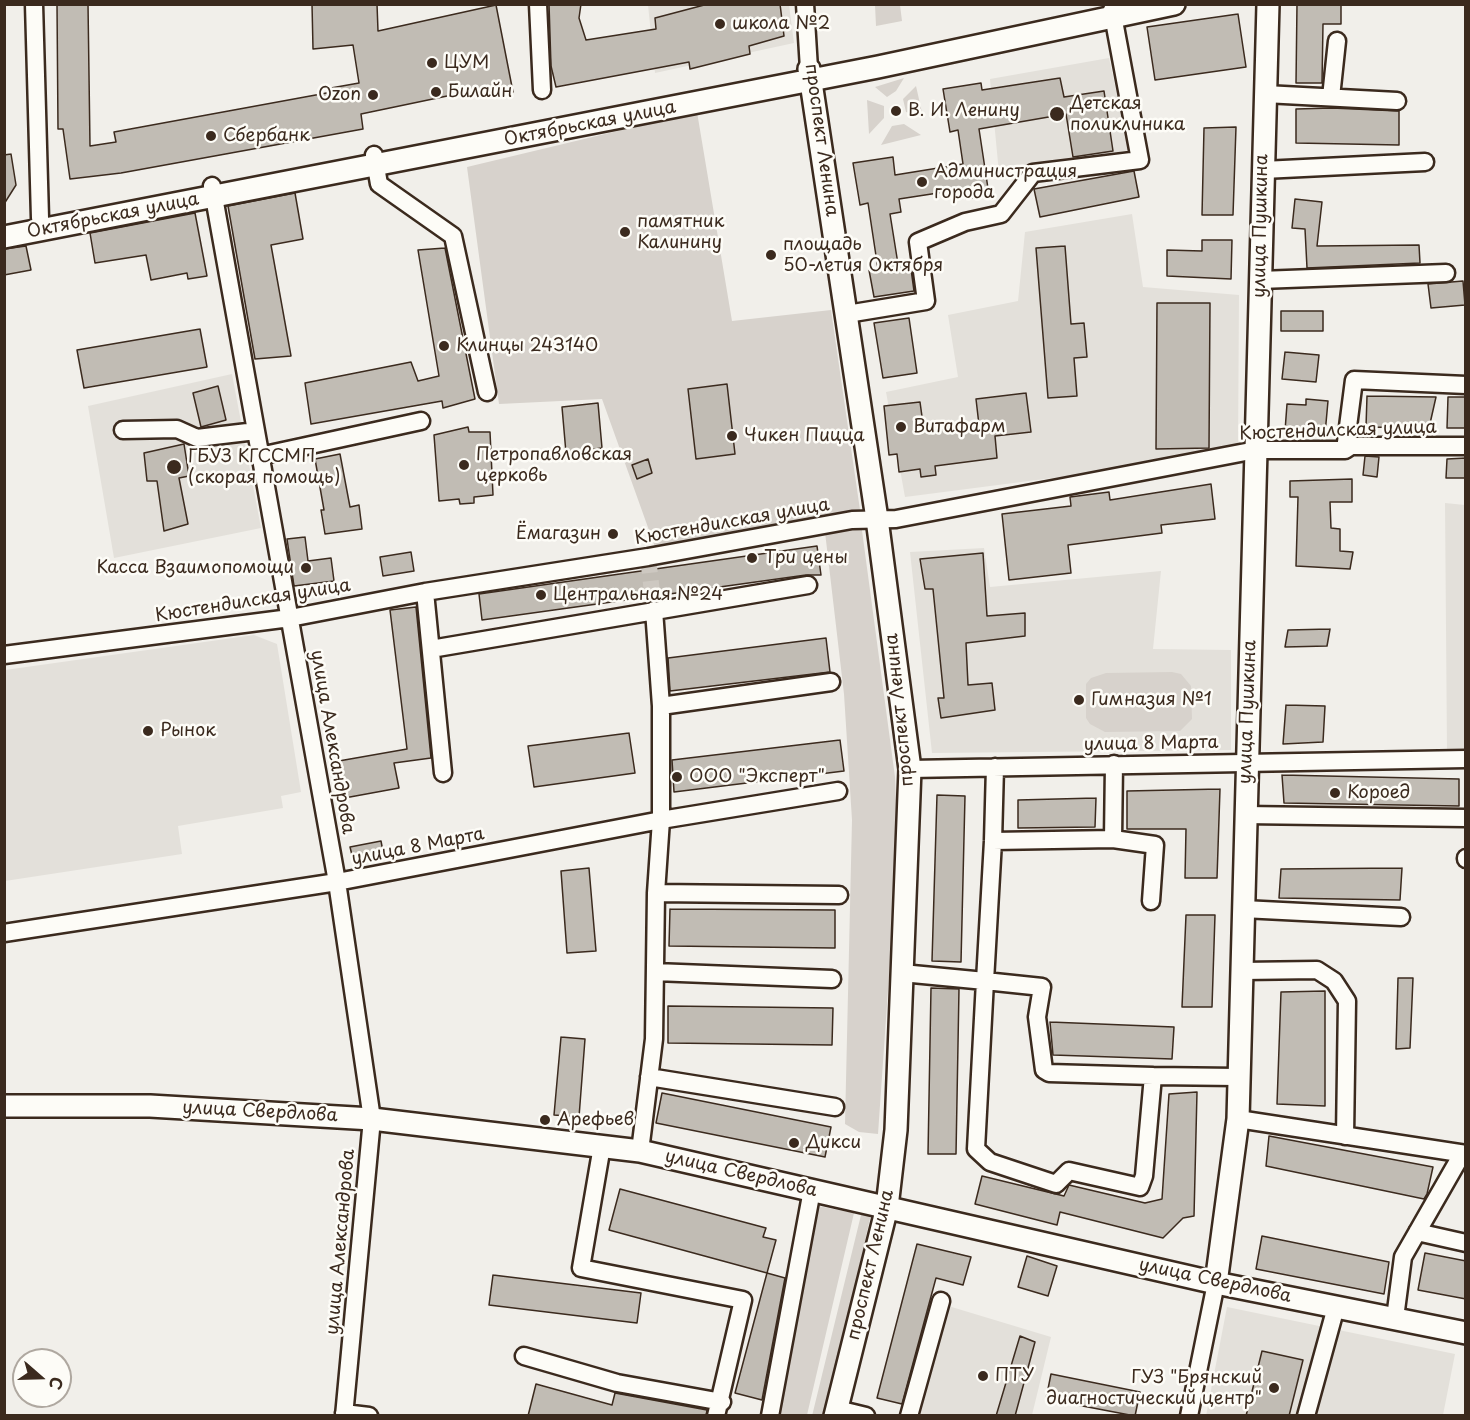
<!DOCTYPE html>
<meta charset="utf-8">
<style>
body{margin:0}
#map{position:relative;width:1470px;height:1420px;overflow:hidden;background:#f1efea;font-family:"Playpen Sans",sans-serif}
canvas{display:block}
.frame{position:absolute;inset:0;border:6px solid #3b2a1e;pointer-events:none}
.north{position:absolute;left:12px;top:1348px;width:60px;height:60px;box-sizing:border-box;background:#fdfcf7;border:2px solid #afa8a0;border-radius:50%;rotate:110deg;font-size:16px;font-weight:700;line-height:24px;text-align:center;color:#3b2a1e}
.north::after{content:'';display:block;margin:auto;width:21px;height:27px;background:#3b2a1e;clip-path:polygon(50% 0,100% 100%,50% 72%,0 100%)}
</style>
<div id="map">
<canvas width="1470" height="1420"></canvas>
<div class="frame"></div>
<div class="north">С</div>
</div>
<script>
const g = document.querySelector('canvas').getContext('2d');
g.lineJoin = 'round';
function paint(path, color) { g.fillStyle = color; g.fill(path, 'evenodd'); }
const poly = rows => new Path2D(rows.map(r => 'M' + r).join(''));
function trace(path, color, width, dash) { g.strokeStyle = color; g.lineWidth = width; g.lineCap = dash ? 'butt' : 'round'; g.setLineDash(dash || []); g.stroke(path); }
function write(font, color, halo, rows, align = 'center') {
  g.font = font + ' "Playpen Sans",sans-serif'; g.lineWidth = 5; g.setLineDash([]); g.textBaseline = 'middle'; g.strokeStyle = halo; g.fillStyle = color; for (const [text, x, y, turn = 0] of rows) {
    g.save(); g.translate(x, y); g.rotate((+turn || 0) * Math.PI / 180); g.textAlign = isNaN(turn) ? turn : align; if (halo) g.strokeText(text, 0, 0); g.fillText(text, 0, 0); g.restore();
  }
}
paint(poly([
 [648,5,789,5,794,43,655,73],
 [1109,58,1129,150,999,173,990,79],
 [1132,214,1143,287,1239,295,1238,454,905,497,886,392,958,377,948,315,1018,301,1025,232],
 [232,374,261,528,114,558,88,406],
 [1445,503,1465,505,1465,751,1447,752],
 [984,548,990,587,1161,571,1153,649,1231,650,1231,750,932,753,910,552],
 [254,635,277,644,301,792,281,796,283,808,178,826,182,854,5,881,5,670],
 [945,1305,1051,1337,1032,1415,914,1416],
 [1227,1307,1455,1354,1443,1415,1206,1416]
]), '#e3e0da');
paint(poly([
 [875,5,900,5,902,21,876,26],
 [904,78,896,91,887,97,875,87],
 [916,86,923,117,906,112,903,99],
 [867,100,884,106,884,118,869,134],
 [697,112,732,321,831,310,860,510,655,547,602,399,499,404,467,167],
 [904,124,921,135,881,145,892,126],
 [861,523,895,777,898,846,878,1134,859,1132,845,1124,852,820,844,694,825,532],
 [1172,672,1181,674,1191,686,1192,719,1180,731,1105,732,1090,724,1086,718,1086,684,1091,678,1106,673],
 [818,1206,854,1213,807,1415,777,1416],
 [862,1211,871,1214,826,1415,812,1416]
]), '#d7d2cc');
const building = poly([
 [57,4,88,4,90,146,116,142,114,132,332,92,331,88,359,83,353,45,313,49,312,4,377,4,378,31,496,5,513,92,497,96,495,86,361,114,363,129,121,173,70,179,63,129,58,129,57,4],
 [549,4,581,4,579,18,586,40,656,29,655,18,708,4,780,4,784,36,749,46,750,54,690,69,689,62,556,87,551,66,549,4],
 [1297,4,1341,4,1341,24,1323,24,1322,83,1296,83,1297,4],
 [1238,14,1246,67,1155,80,1147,27,1238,14],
 [1060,78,1064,97,1104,91,1113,151,1073,157,1066,114,979,129,989,195,966,199,964,189,899,199,901,212,890,214,898,264,910,262,914,291,874,297,869,270,878,269,868,203,860,205,853,163,893,157,895,175,963,164,958,130,950,132,943,89,981,83,982,90,1060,78],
 [1332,108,1399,111,1399,145,1296,143,1296,109,1332,108],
 [1236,127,1233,215,1202,215,1204,128,1236,127],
 [11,154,16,185,4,204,4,155,11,154],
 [1134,171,1139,197,1040,217,1034,189,1134,171],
 [295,193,303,239,271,245,291,356,255,359,228,206,295,193],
 [1295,199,1322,202,1317,246,1419,245,1420,263,1307,268,1305,229,1292,228,1295,199],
 [195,213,207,276,188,279,187,273,151,280,146,255,95,263,90,233,195,213],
 [1202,240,1232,240,1231,279,1167,276,1167,250,1202,251,1202,240],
 [26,246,31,270,4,275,4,249,26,246],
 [1065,246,1071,324,1084,323,1087,357,1074,358,1077,396,1048,398,1036,248,1065,246],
 [445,248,475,399,443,408,442,401,311,424,305,383,411,362,418,381,439,376,418,250,445,248],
 [1463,281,1465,305,1431,308,1428,284,1463,281],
 [1157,303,1210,303,1209,448,1156,449,1157,303],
 [1281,311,1323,311,1323,331,1281,331,1281,311],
 [909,318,917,373,883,378,874,323,909,318],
 [200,329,207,367,84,388,77,350,200,329],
 [1285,352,1319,355,1316,382,1282,379,1285,352],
 [727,384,735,454,696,459,688,389,727,384],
 [218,386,226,420,201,427,193,393,218,386],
 [1026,393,1031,432,995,436,997,458,935,466,936,475,921,477,920,469,899,472,897,454,889,455,884,406,920,402,924,431,979,425,976,399,1026,393],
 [1367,396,1436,397,1429,428,1366,427,1367,396],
 [1448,397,1466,397,1466,428,1447,428,1448,397],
 [1306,399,1328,401,1325,434,1285,431,1287,404,1306,405,1306,399],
 [598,403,602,448,566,453,562,407,598,403],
 [468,427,469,432,490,432,493,495,474,497,474,503,460,504,459,499,439,501,434,435,468,427],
 [184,444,189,476,179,478,188,524,164,531,157,481,147,481,144,453,184,444],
 [340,454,350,507,359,505,362,529,325,534,321,510,324,510,315,459,340,454],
 [1365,456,1379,457,1377,477,1363,475,1365,456],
 [1466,458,1466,478,1446,478,1447,459,1466,458],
 [648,459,652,473,637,479,632,465,648,459],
 [1352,479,1352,502,1330,502,1331,528,1340,529,1340,551,1353,552,1350,569,1296,566,1298,497,1290,497,1290,481,1352,479],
 [1211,484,1215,519,1161,525,1162,533,1068,545,1071,573,1009,580,1002,514,1071,506,1070,497,1109,492,1110,500,1211,484],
 [305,537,308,561,331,558,334,581,294,586,287,539,305,537],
 [817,546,821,575,806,575,482,620,479,594,817,546],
 [411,552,414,571,383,576,380,557,411,552],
 [983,553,987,616,1025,613,1025,636,966,643,968,685,992,683,995,710,941,718,938,698,944,698,933,589,925,589,920,559,983,553],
 [416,607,431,758,394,763,399,788,339,799,333,762,407,749,390,610,416,607],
 [1330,629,1327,646,1285,647,1288,630,1330,629],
 [826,638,830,672,670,691,668,658,826,638],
 [1286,705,1325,706,1323,742,1283,744,1286,705],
 [629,733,635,773,534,787,528,746,629,733],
 [840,740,844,771,674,792,672,760,840,740],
 [1282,775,1459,779,1459,806,1284,803,1282,775],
 [1220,789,1217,878,1185,878,1186,829,1127,829,1127,791,1220,789],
 [937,795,965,796,961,962,932,961,937,795],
 [1096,798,1095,827,1018,828,1018,800,1096,798],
 [381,841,384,857,354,863,350,847,381,841],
 [589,868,596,951,567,953,561,871,589,868],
 [1402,868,1400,900,1279,898,1281,869,1402,868],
 [670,909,835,910,835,948,669,946,670,909],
 [1186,915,1215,915,1212,1007,1182,1007,1186,915],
 [1398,978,1413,978,1410,1048,1396,1049,1398,978],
 [931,988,959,989,956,1154,928,1154,931,988],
 [1325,991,1325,1106,1277,1104,1281,992,1325,991],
 [668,1006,833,1008,832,1045,668,1043,668,1006],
 [1050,1022,1174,1027,1172,1059,1053,1055,1050,1022],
 [561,1037,585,1039,579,1117,554,1115,561,1037],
 [1197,1092,1194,1216,1183,1218,1163,1238,1060,1212,1057,1225,975,1204,982,1176,1064,1196,1069,1185,1145,1203,1162,1199,1169,1094,1197,1092],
 [662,1093,831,1127,825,1157,656,1123,662,1093],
 [1269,1136,1433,1167,1427,1194,1424,1199,1266,1166,1269,1136],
 [620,1189,766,1228,763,1237,776,1240,767,1273,609,1230,620,1189],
 [1262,1236,1389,1262,1384,1294,1256,1269,1262,1236],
 [917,1244,971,1257,963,1285,936,1278,902,1404,877,1398,917,1244],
 [1425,1253,1466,1261,1466,1299,1418,1290,1425,1253],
 [1027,1256,1057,1266,1048,1296,1018,1287,1027,1256],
 [767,1273,785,1278,762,1400,735,1393,767,1273],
 [493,1275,641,1293,637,1323,489,1305,493,1275],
 [1020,1336,1035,1342,1015,1416,996,1416,1020,1336],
 [1262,1351,1303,1360,1289,1416,1246,1416,1262,1351],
 [1051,1374,1140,1392,1135,1416,1046,1399,1051,1374],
 [536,1384,612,1405,615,1393,707,1410,706,1416,528,1416,536,1384]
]);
paint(building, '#c1bcb4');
trace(building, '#3b2a1e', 1.5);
trace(poly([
 [648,557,654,610]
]), '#cdc8c1', 16, [16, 8]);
const minor = poly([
 [34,4,40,218],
 [538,4,542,90],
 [805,4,809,69],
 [1265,94,1397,101],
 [1331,97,1337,41],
 [374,155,379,184,453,236,487,392],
 [1263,170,1425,162],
 [212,186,337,882,372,1119,344,1416],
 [1260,280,1446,273],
 [847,314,926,301,918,242,965,222,1001,214,1033,173,1140,160,1112,10],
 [123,430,177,429,197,438,256,431],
 [1345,450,1354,380,1466,385],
 [260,456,421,421],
 [425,592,443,773],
 [431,649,808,585],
 [4,655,290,618,425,592,648,557,852,520,896,519,1256,450,1345,450,1351,446,1466,446],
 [661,706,831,682],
 [910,769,1466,759],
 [1245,815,1466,818],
 [1113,839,1114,764],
 [993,841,1113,839,1155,845,1151,901],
 [1466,858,1466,859],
 [656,893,839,895],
 [1243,909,1401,917],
 [4,933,337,882,661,820,838,791],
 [1242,971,1317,970,1334,981,1347,1001,1345,1136],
 [655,972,832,979],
 [902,973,985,981,1042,987,1037,1017,1044,1070,1049,1073,1153,1076,1144,1176,1140,1187,1069,1171,1056,1184,990,1162,976,1149,985,981,993,841,995,767],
 [1153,1076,1237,1077],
 [649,1077,835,1107],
 [1238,1119,1466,1154],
 [602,1146,581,1268,743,1300,716,1416],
 [640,1151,654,1039,656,893,661,820,661,706,654,610],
 [1417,1232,1466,1243],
 [1395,1318,1403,1257,1462,1154],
 [524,1356,617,1383,722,1402],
 [837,1409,866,1416],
 [344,1413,369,1416],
 [770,1416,812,1190],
 [909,1416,941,1301],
 [1189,1416,1216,1283],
 [1306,1416,1336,1307]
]);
const major = poly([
 [809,69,877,519,910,769,896,1130,887,1207,835,1416],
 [4,237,878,67,1174,4],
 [4,1106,150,1106,372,1119,640,1151,1216,1283,1466,1333],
 [1216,1283,1238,1119,1268,4]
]);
trace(minor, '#3b2a1e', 21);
trace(major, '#3b2a1e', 26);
trace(minor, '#fdfcf7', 16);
trace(major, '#fdfcf7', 21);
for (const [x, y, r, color] of [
 [720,24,6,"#3b2a1e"],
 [432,63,6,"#3b2a1e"],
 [436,92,6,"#3b2a1e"],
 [373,95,6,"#3b2a1e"],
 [896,111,6,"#3b2a1e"],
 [1057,114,8,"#3b2a1e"],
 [211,136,6,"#3b2a1e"],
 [922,182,6,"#3b2a1e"],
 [625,232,6,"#3b2a1e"],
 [771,255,6,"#3b2a1e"],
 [444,346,6,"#3b2a1e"],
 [901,427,6,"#3b2a1e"],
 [732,436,6,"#3b2a1e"],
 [464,465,6,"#3b2a1e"],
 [174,467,8,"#3b2a1e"],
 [613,534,6,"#3b2a1e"],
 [752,558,6,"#3b2a1e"],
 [306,568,6,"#3b2a1e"],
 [541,595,6,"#3b2a1e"],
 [1079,700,6,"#3b2a1e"],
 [148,731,6,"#3b2a1e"],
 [677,777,6,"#3b2a1e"],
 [1335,793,6,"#3b2a1e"],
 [545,1120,6,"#3b2a1e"],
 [794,1143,6,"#3b2a1e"],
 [983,1376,6,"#3b2a1e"],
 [1274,1388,6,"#3b2a1e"]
]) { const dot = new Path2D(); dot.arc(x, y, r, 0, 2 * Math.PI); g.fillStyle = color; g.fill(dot); trace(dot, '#fdfcf7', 2); }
write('18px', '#3b2a1e', '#fdfcf7', [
 ["школа №2",732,24],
 ["ЦУМ",444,63],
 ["Билайн",448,92],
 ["Ozon",361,95,"right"],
 ["Детская",1070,104],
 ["поликлиника",1070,125],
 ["В. И. Ленину",908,111],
 ["Сбербанк",223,136],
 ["Администрация",934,172],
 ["города",934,193],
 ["памятник",637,222],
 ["Калинину",637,243],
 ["площадь",783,245],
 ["50-летия Октября",783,266],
 ["Клинцы 243140",456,346],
 ["Витафарм",913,427],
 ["Чикен Пицца",744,436],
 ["Петропавловская",476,455],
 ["церковь",476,476],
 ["ГБУЗ КГССМП",188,457],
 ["(скорая помощь)",188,478],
 ["Ёмагазин",601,534,"right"],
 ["Три цены",764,558],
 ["Касса Взаимопомощи",294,568,"right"],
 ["Центральная №24",553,595],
 ["Гимназия №1",1091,700],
 ["Рынок",160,731],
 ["ООО \"Эксперт\"",689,777],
 ["Короед",1347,793],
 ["Арефьев",557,1120],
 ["Дикси",806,1143],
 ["ПТУ",995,1376],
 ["ГУЗ \"Брянский",1262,1378,"right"],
 ["диагностический центр\"",1262,1399,"right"]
], 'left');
write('18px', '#3b2a1e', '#fdfcf7', [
 ["Октябрьская улица",590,124,-11],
 ["проспект Ленина",821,140,82],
 ["Октябрьская улица",113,216,-11],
 ["улица Пушкина",1261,226,-89],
 ["Кюстендилская улица",1338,431,-2],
 ["Кюстендилская улица",732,522,-10],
 ["Кюстендилская улица",253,601,-9],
 ["проспект Ленина",900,710,-96],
 ["улица Пушкина",1248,712,-88],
 ["улица Александрова",332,742,80],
 ["улица 8 Марта",1151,744,-1],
 ["улица 8 Марта",418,847,-11],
 ["улица Свердлова",260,1112,3],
 ["улица Свердлова",741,1174,13],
 ["улица Александрова",341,1242,-85],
 ["проспект Ленина",871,1265,-77],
 ["улица Свердлова",1215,1281,12]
]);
</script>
